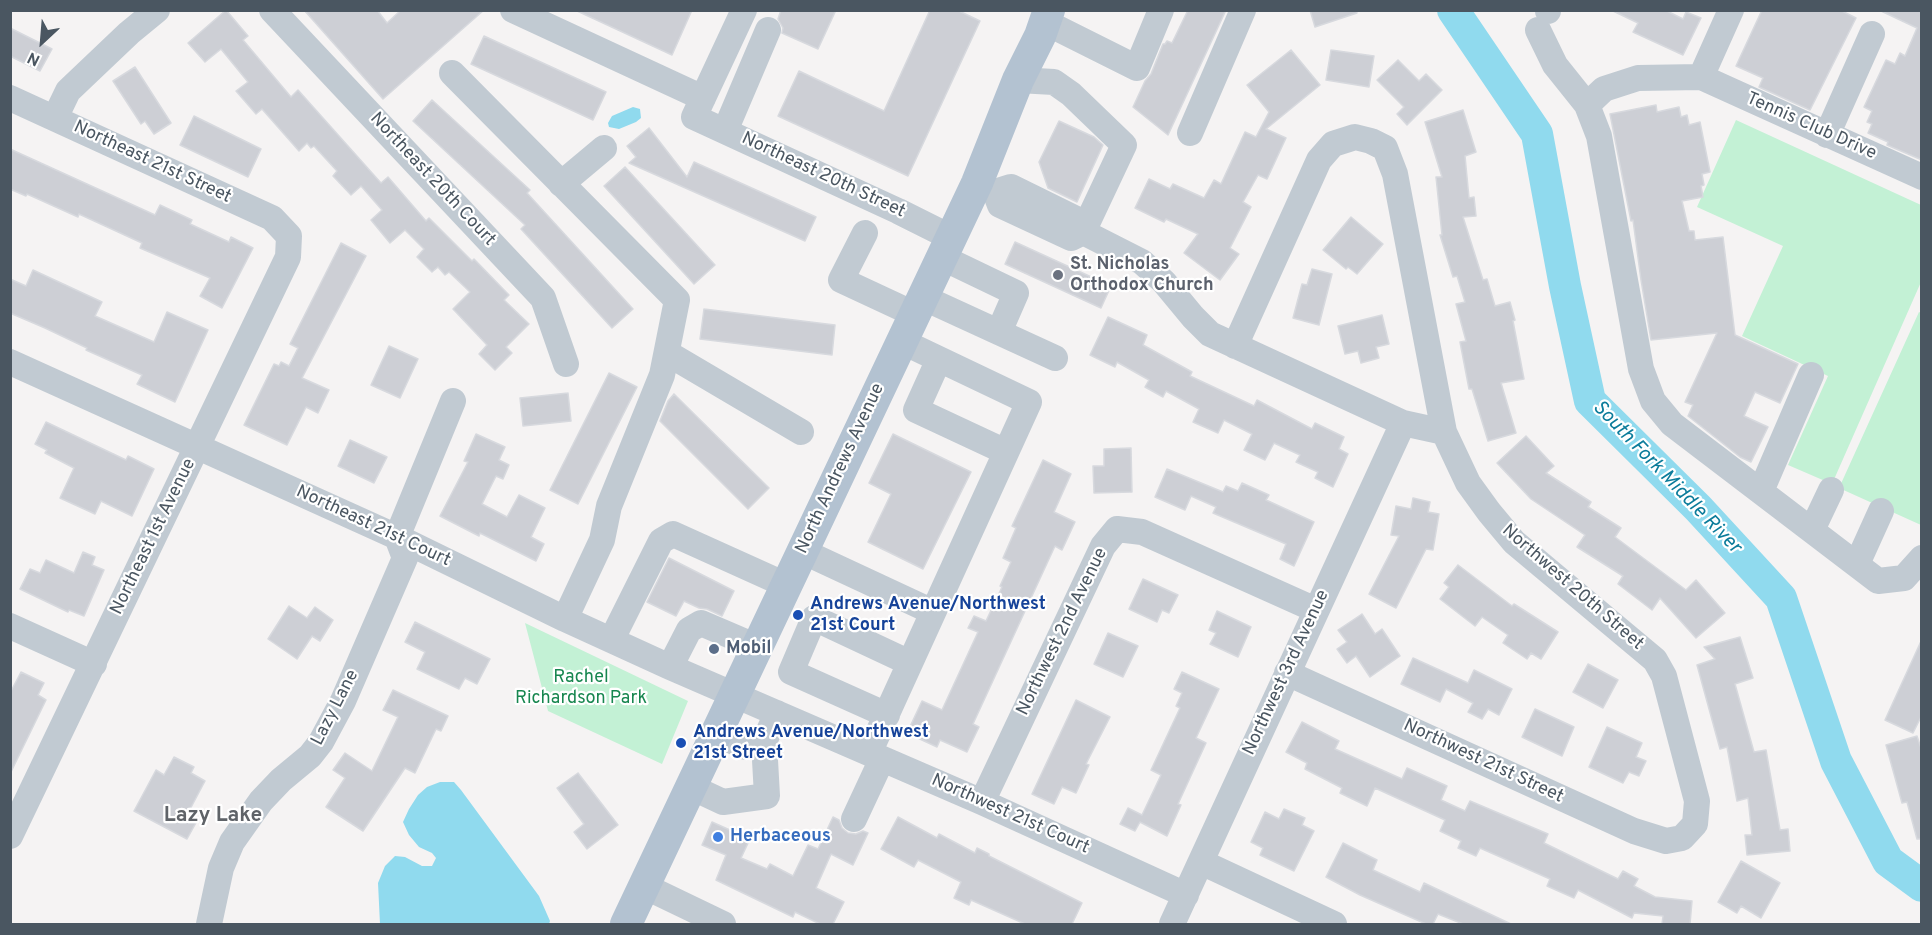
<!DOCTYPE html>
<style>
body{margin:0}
#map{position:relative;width:1932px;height:935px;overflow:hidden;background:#f5f3f3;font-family:Overpass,sans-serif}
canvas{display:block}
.frame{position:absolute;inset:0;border:12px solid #4a5661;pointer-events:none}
.north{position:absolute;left:12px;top:12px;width:60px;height:60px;-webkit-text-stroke:4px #fff;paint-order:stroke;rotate:206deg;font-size:16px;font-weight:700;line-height:24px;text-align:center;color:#4a5661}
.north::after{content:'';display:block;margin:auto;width:21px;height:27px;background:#4a5661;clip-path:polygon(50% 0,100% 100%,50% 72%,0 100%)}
</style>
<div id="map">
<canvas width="1932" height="935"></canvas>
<div class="frame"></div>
<div class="north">N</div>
</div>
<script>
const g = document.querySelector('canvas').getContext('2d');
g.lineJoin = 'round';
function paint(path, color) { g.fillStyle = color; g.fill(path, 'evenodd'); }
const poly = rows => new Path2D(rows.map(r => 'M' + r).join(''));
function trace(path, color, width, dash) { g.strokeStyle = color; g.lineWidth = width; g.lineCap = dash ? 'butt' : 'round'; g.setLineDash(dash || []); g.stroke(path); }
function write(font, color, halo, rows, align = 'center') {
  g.font = font + ' Overpass,sans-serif'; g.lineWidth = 4.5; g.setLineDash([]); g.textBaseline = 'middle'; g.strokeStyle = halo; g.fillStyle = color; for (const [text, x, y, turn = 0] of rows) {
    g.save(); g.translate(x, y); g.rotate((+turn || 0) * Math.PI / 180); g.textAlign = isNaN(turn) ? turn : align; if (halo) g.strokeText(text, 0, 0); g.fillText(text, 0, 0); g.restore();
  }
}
paint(poly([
 [1736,120,1921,205,1921,282,1832,484,1788,465,1828,376,1742,336,1783,246,1697,207],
 [1919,312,1921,313,1921,525,1839,488],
 [525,623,688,701,662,764,548,711]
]), '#c3f1d5');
paint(poly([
 [633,107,640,109,641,118,636,122,619,129,609,127,608,123,612,116],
 [440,782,454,782,461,790,539,896,550,921,549,924,380,924,378,883,385,866,395,856,405,857,422,866,432,866,436,858,432,853,419,847,409,835,403,822,409,809,418,795,427,787]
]), '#90daee');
trace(poly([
 [1453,10,1537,134,1565,286,1590,401,1698,508,1781,598,1836,761,1888,861,1922,886]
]), '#90daee', 32);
const building = poly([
 [226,10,248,36,243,40,291,97,298,90,381,183,388,177,426,221,429,218,472,261,474,259,509,295,504,300,529,324,506,347,512,353,495,370,479,354,487,345,453,309,470,292,449,272,445,275,438,267,432,272,417,257,424,249,405,230,390,243,371,220,382,210,361,186,351,195,333,176,337,171,314,146,311,148,307,143,299,151,262,109,256,114,236,91,248,82,221,49,205,62,188,43,226,10],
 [304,10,377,10,387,23,401,10,484,10,383,99,304,10],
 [575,10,692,10,672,55,575,10],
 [781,10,836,10,818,49,782,33,783,28,778,19,781,10],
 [930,10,957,10,980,21,908,176,778,116,799,71,884,111,930,10],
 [1188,10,1226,10,1168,135,1133,107,1145,81,1151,74,1163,44,1165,44,1167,41,1172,43,1188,10],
 [1310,10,1356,10,1357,13,1315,27,1310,10],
 [1611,10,1665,10,1683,19,1686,12,1701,18,1683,55,1633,32,1638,23,1611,10],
 [1762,10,1840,10,1856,18,1810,110,1759,87,1763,78,1736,66,1762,10],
 [1879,10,1922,10,1922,160,1887,145,1888,142,1868,133,1872,124,1867,122,1872,111,1864,107,1886,60,1895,64,1900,53,1905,56,1917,28,1879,10],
 [10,28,52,49,40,71,10,56,10,28],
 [484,36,606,92,593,120,471,64,484,36],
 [1291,50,1320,85,1266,129,1286,138,1267,179,1258,175,1243,202,1251,207,1230,248,1239,254,1220,280,1184,253,1198,234,1166,219,1164,222,1135,208,1149,179,1170,189,1173,184,1204,198,1214,180,1221,184,1245,132,1256,137,1269,112,1247,85,1291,50],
 [1331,50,1374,56,1369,87,1326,80,1331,50],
 [1398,60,1419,81,1426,74,1442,90,1407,125,1397,114,1404,107,1377,80,1398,60],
 [135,67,171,123,154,134,145,121,141,124,113,81,135,67],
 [432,100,530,190,527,193,633,309,612,328,521,229,525,225,413,121,432,100],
 [1656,105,1657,112,1679,107,1681,117,1687,115,1689,125,1700,122,1710,172,1702,174,1704,185,1701,186,1703,197,1682,201,1689,231,1694,231,1695,240,1723,237,1735,335,1798,364,1780,403,1755,392,1744,416,1768,427,1751,462,1740,457,1688,416,1693,405,1685,402,1717,333,1651,340,1641,280,1633,220,1631,221,1610,114,1656,105],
 [1463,110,1476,152,1465,156,1469,198,1474,197,1476,216,1463,217,1483,280,1487,279,1495,306,1510,302,1515,320,1513,321,1524,379,1501,383,1516,433,1488,441,1472,389,1469,389,1460,342,1466,341,1456,304,1465,302,1457,276,1453,277,1440,235,1442,235,1436,177,1442,177,1425,122,1463,110],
 [194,116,261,149,248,177,180,145,194,116],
 [1059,121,1094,137,1103,145,1077,202,1048,188,1039,162,1059,121],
 [649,128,687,177,694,162,816,217,805,241,629,163,636,157,627,146,649,128],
 [10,149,155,215,160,205,192,220,190,224,229,242,231,237,253,248,222,308,200,296,210,278,140,248,142,243,79,214,78,217,27,194,26,196,10,189,10,149],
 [625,167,715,265,694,284,604,186,625,167],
 [1351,217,1383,244,1357,274,1348,267,1346,269,1323,250,1351,217],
 [1015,242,1111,286,1101,308,1005,264,1015,242],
 [341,243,366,256,302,378,329,390,318,413,306,407,287,445,244,425,274,364,279,366,281,362,289,366,298,348,290,344,341,243],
 [1312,269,1332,274,1319,325,1293,318,1302,284,1307,285,1312,269],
 [33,270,102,302,95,316,154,342,167,312,208,330,175,402,137,384,142,375,86,350,87,348,45,328,10,313,10,279,26,286,33,270],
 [704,309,835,325,832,355,700,339,704,309],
 [1382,315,1389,344,1376,347,1379,358,1361,363,1358,351,1345,354,1338,326,1382,315],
 [1108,317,1147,335,1143,345,1192,372,1190,376,1254,406,1257,400,1312,429,1315,423,1344,437,1339,449,1348,454,1333,487,1315,478,1318,472,1296,462,1300,455,1274,443,1265,460,1244,450,1252,434,1224,420,1218,433,1193,422,1199,409,1166,391,1163,397,1145,387,1149,380,1117,362,1115,367,1090,355,1108,317],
 [389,346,418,359,400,398,371,385,389,346],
 [609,373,637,387,578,504,550,490,609,373],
 [568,393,571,421,523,426,520,398,568,393],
 [674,394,769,488,748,509,660,421,668,401,674,394],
 [46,422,126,460,128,456,154,469,132,516,101,501,95,514,60,498,74,468,45,453,47,450,35,444,46,422],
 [476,434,505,447,499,460,509,465,503,479,496,476,482,504,507,517,519,495,545,508,531,537,544,544,536,561,480,533,479,536,440,516,468,462,464,461,476,434],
 [893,434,971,472,923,569,868,542,891,494,869,483,893,434],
 [1526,436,1554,466,1546,473,1591,502,1588,507,1621,528,1615,537,1686,590,1696,580,1725,613,1696,638,1660,598,1652,610,1618,584,1623,576,1577,547,1585,535,1531,499,1497,463,1526,436],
 [350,440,387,457,374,483,338,466,350,440],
 [1131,448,1132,492,1094,493,1093,466,1104,466,1104,449,1131,448],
 [1043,460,1071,474,1054,512,1075,522,1062,550,1055,546,973,724,979,727,967,752,940,740,937,747,907,733,922,701,942,710,978,632,968,628,974,616,986,621,1002,587,1000,586,1011,562,1003,558,1016,528,1012,526,1043,460],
 [1167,469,1223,492,1226,486,1238,491,1242,483,1269,495,1266,500,1314,522,1294,566,1280,559,1286,544,1213,513,1216,507,1191,496,1185,510,1155,497,1167,469],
 [1413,498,1430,502,1428,512,1439,514,1433,550,1426,549,1396,608,1369,594,1399,536,1391,535,1396,506,1411,509,1413,498],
 [83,552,95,557,92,565,104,570,84,616,69,610,68,612,20,589,30,569,40,573,46,560,74,573,83,552],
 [669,558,734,591,722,616,707,609,699,608,684,601,676,616,647,602,669,558],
 [1458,565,1512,606,1514,604,1558,632,1541,659,1531,653,1527,659,1503,643,1508,635,1482,617,1475,626,1440,599,1449,587,1444,583,1458,565],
 [1143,579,1178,595,1169,613,1162,610,1157,622,1129,609,1143,579],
 [289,606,307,618,315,607,333,620,320,641,312,636,297,659,268,639,289,606],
 [1217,611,1251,627,1238,657,1210,644,1216,633,1209,630,1217,611],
 [1362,614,1375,634,1382,629,1400,656,1370,677,1356,656,1347,663,1337,649,1347,642,1338,630,1362,614],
 [415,622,490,659,477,684,465,678,459,689,417,669,425,652,405,642,415,622],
 [1108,633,1138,646,1123,677,1094,664,1108,633],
 [1740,637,1753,678,1735,684,1754,752,1766,750,1780,830,1788,829,1790,851,1747,855,1745,835,1752,835,1748,798,1737,801,1727,747,1720,749,1697,665,1715,659,1704,647,1740,637],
 [1922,639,1922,715,1913,733,1885,720,1922,639],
 [1413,658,1468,683,1474,670,1512,689,1499,715,1488,709,1482,719,1468,712,1473,703,1446,689,1440,702,1401,684,1413,658],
 [1588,664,1618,680,1603,708,1573,692,1588,664],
 [21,672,44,683,38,695,46,700,10,774,10,693,21,672],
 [1182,672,1219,689,1196,738,1206,743,1178,804,1181,805,1167,836,1140,822,1135,831,1120,824,1128,808,1142,815,1161,775,1151,770,1180,708,1176,706,1182,693,1174,689,1182,672],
 [393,690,448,716,441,731,436,729,415,773,405,768,363,831,326,807,345,778,333,770,345,753,372,771,398,717,383,710,393,690],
 [1076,700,1110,717,1086,764,1089,765,1076,793,1062,787,1054,804,1032,794,1076,700],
 [1535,709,1574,727,1562,756,1522,737,1535,709],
 [1302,722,1339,741,1335,749,1402,779,1407,768,1447,786,1441,800,1465,811,1470,801,1548,834,1544,843,1618,879,1623,871,1638,879,1634,886,1655,897,1692,901,1690,924,1662,924,1663,916,1634,913,1632,918,1578,890,1574,898,1547,886,1550,879,1480,848,1476,856,1458,848,1461,841,1440,831,1445,820,1375,788,1367,806,1340,793,1342,788,1305,769,1307,763,1286,752,1302,722],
 [1607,727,1642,743,1636,757,1646,761,1639,776,1629,772,1623,783,1589,767,1607,727],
 [1917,736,1922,751,1922,839,1917,839,1907,802,1902,803,1886,745,1917,736],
 [174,757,194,767,191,773,205,781,187,815,197,821,187,839,134,811,156,770,164,775,174,757],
 [578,773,618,825,587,849,574,832,584,824,557,788,578,773],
 [1284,809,1305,818,1302,825,1314,831,1294,871,1260,855,1263,848,1251,842,1265,812,1279,819,1284,809],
 [833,817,839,820,842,828,848,833,856,834,863,831,868,833,853,865,831,854,816,888,844,902,833,924,820,924,795,912,793,917,716,880,726,855,702,845,712,822,750,839,741,858,767,869,770,864,793,876,808,845,818,849,833,817],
 [898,817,937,838,939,834,975,853,977,848,989,854,989,856,1082,903,1072,924,1025,924,971,900,969,905,954,898,961,882,918,860,914,867,881,849,898,817],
 [1343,843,1377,860,1373,870,1420,892,1424,883,1511,924,1463,924,1438,914,1433,924,1426,924,1360,895,1326,877,1343,843],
 [1741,861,1780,883,1761,918,1741,906,1737,913,1718,902,1741,861]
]);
paint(building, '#cdcfd5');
trace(building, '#d7d9de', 1.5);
trace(poly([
 [272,10,543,298,566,364],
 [513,10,703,98],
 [744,10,694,117,898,211,950,237],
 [1548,11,1548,10],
 [1045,22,1137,68,1161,10],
 [1538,30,1555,65,1587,105,1599,136,1641,369,1653,401,1672,424,1878,581,1904,578,1922,558],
 [452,73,677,300,662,375,609,506,602,540,565,619],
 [1701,77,1731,10],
 [1018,80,1054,82,1071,94,1124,145,1083,232],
 [10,98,272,218,289,236,288,257,10,836],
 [1587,105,1604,89,1638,78,1701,77,1922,177],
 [55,118,68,91,129,33,157,10],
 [725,131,768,30],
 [1190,133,1243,10],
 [1827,135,1872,34],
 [977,183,995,192,1011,187,1078,220,1083,232,1142,262,1164,282,1193,317,1210,334,1403,423,1444,432,1468,483,1489,512,1514,542,1655,660,1664,676,1697,801,1695,824,1682,838,1666,841,1634,831,1287,673],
 [561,184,604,148],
 [995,192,1000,205,1071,238,1083,232],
 [865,233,841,280,914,314],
 [941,257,1016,293,999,332],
 [922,297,1055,358],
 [1235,346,1319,160,1333,144,1355,137,1371,141,1385,148,1395,174,1444,432],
 [667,353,801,432],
 [939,359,916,410,1006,452],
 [10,362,397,537,565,619,670,667,982,802,1186,895],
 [1761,491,1811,375],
 [1812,530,1831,490],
 [802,551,933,612],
 [1857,564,1881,511],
 [10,626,94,664],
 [612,639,661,541,673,534,786,585],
 [670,667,689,630,701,623,757,647],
 [887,715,791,672,814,618,910,663],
 [716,734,746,747,764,742],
 [869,753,1029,402,901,341],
 [691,787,723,802,767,796,764,742,777,713],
 [982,802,1103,546,1117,529,1142,532,1316,610],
 [854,819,882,759],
 [1201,862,1334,924],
 [644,886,723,924],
 [209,924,221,868,232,842,261,801,281,780,310,756,321,742,343,701,405,558,397,537,453,401],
 [1172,924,1403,423]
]), '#c1cad2', 26);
trace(poly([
 [626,924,977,183,1018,80,1040,36,1049,10]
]), '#b3c2d1', 32);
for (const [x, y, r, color] of [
 [1058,275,6,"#6b7280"],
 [798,615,6,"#1a4fb4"],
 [714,649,6,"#5c6f8a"],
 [681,743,6,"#1a4fb4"],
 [718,837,6,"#3f7fe0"]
]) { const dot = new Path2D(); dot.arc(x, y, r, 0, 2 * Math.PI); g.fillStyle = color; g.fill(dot); trace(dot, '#fff', 2); }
write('18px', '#4a5661', '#fff', [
 ["Tennis Club Drive",1811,127,24],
 ["Northeast 21st Street",152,163,25],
 ["Northeast 20th Street",823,176,25],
 ["Northeast 20th Court",432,180,47],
 ["North Andrews Avenue",841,469,-65],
 ["Northeast 21st Court",373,527,25],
 ["Northeast 1st Avenue",154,537,-64],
 ["Northwest 20th Street",1572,588,41],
 ["Northwest 2nd Avenue",1063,632,-64],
 ["Northwest 3rd Avenue",1287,673,-65],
 ["Lazy Lane",336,708,-63],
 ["Northwest 21st Street",1483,762,25],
 ["Northwest 21st Court",1010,815,24]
]);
write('bold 18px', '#5b616d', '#fff', [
 ["St. Nicholas",1070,265],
 ["Orthodox Church",1070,286]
], 'left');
write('bold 18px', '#164399', '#fff', [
 ["Andrews Avenue/Northwest",810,605],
 ["21st Court",810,626],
 ["Andrews Avenue/Northwest",693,733],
 ["21st Street",693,754]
], 'left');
write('bold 18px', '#4e5e75', '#fff', [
 ["Mobil",726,649]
], 'left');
write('18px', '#17864f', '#fff', [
 ["Rachel",581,678],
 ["Richardson Park",581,699]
]);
write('bold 18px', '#366cbe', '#fff', [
 ["Herbaceous",730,837]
], 'left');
write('italic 20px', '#0c7c9b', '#fff', [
 ["South Fork Middle River",1666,478,46]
]);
write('bold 21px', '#5f6368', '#fff', [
 ["Lazy Lake",213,817]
]);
</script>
